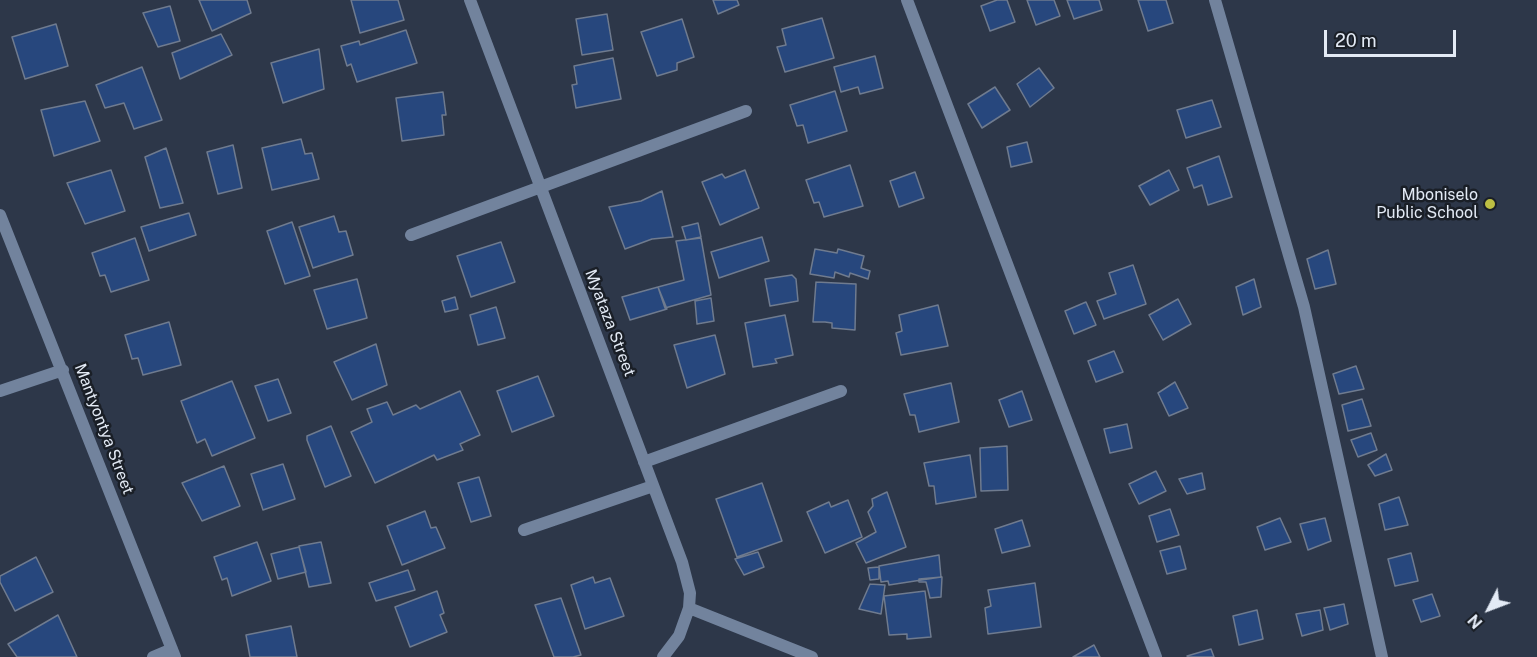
<!DOCTYPE html>
<style>
body{margin:0}
#map{position:relative;width:1537px;height:657px;overflow:hidden;background:#2d3749;font-family:"Public Sans",sans-serif}
canvas{display:block}
.north{position:absolute;left:1459px;top:579px;width:60px;height:60px;-webkit-text-stroke:4px #1a1f27;paint-order:stroke;rotate:228deg;font-size:16px;font-weight:700;line-height:24px;text-align:center;color:#e3eaf5}
.north::after{content:'';display:block;margin:auto;width:21px;height:27px;background:#e3eaf5;clip-path:polygon(50% 0,100% 100%,50% 72%,0 100%)}
.scale{position:absolute;left:1324px;top:30px;width:132px;height:27px;box-sizing:border-box;border:3px solid #e3eaf5;border-top:0;padding-left:8px;font-size:18px;line-height:21px;white-space:nowrap;color:#e3eaf5;-webkit-text-stroke:4px #1a1f27;paint-order:stroke}
</style>
<div id="map">
<canvas width="1537" height="657"></canvas>
<div class="north">N</div>
<div class="scale">20 m</div>
</div>
<script>
const g = document.querySelector('canvas').getContext('2d');
g.lineJoin = 'round';
function paint(path, color) { g.fillStyle = color; g.fill(path, 'evenodd'); }
const poly = rows => new Path2D(rows.map(r => 'M' + r).join(''));
function trace(path, color, width, dash) { g.strokeStyle = color; g.lineWidth = width; g.lineCap = dash ? 'butt' : 'round'; g.setLineDash(dash || []); g.stroke(path); }
function write(font, color, halo, rows, align = 'center') {
  g.font = font + ' "Public Sans",sans-serif'; g.lineWidth = 5; g.setLineDash([]); g.textBaseline = 'middle'; g.strokeStyle = halo; g.fillStyle = color; for (const [text, x, y, turn = 0] of rows) {
    g.save(); g.translate(x, y); g.rotate((+turn || 0) * Math.PI / 180); g.textAlign = isNaN(turn) ? turn : align; if (halo) g.strokeText(text, 0, 0); g.fillText(text, 0, 0); g.restore();
  }
}
const building = poly([
 [199,0,247,0,251,13,212,31,199,0],
 [351,0,398,0,404,20,360,33,351,0],
 [713,0,737,0,739,5,718,14,713,0],
 [997,0,1007,0,1015,22,990,31,981,6,997,0],
 [1027,0,1054,0,1060,16,1036,25,1027,0],
 [1067,0,1099,0,1102,10,1074,19,1067,0],
 [1138,0,1166,0,1173,23,1148,31,1138,0],
 [170,6,180,41,158,47,143,13,170,6],
 [607,14,613,50,582,55,576,19,607,14],
 [822,18,834,58,785,72,777,47,786,45,782,29,822,18],
 [682,19,694,57,677,63,677,70,657,76,641,32,682,19],
 [56,24,68,66,25,79,12,37,56,24],
 [406,30,417,63,357,82,351,64,347,66,341,46,359,41,360,45,406,30],
 [221,34,232,55,180,79,172,53,221,34],
 [319,49,324,89,283,103,271,63,319,49],
 [875,56,883,88,860,94,858,87,841,92,834,67,875,56],
 [613,58,621,99,576,108,572,85,577,84,574,66,613,58],
 [142,67,162,120,134,129,124,103,105,108,96,85,142,67],
 [1039,68,1054,88,1030,107,1017,84,1039,68],
 [995,87,1010,110,982,128,968,104,995,87],
 [835,91,847,131,808,143,803,125,797,126,790,105,835,91],
 [443,92,446,115,442,115,444,135,402,141,396,98,443,92],
 [1212,100,1221,127,1186,138,1177,110,1212,100],
 [85,101,100,141,54,156,41,110,85,101],
 [301,139,305,154,312,153,319,179,272,190,262,148,301,139],
 [1027,142,1032,162,1011,167,1007,147,1027,142],
 [233,145,242,188,218,194,207,152,233,145],
 [166,148,183,203,160,208,145,157,166,148],
 [1219,156,1232,197,1208,205,1202,185,1194,188,1187,168,1219,156],
 [850,165,863,206,824,217,819,202,814,203,806,180,850,165],
 [111,170,125,211,85,224,67,183,111,170],
 [745,170,759,208,720,225,702,182,722,174,725,178,745,170],
 [1169,170,1179,190,1150,205,1139,186,1169,170],
 [915,172,924,198,899,207,890,181,915,172],
 [662,191,673,237,652,239,625,249,609,207,641,201,662,191],
 [189,213,196,235,149,251,141,227,189,213],
 [334,216,339,232,346,231,353,255,313,268,299,227,334,216],
 [292,222,310,276,285,284,267,231,292,222],
 [698,223,701,237,686,240,682,227,698,223],
 [762,237,769,261,719,278,711,252,762,237],
 [135,238,149,280,111,292,105,275,100,276,92,253,135,238],
 [701,238,711,295,665,308,658,287,684,280,676,241,701,238],
 [501,242,515,282,471,297,457,256,501,242],
 [815,249,837,253,838,249,864,256,861,268,870,271,868,279,850,273,849,277,835,272,834,278,810,274,815,249],
 [1328,250,1336,284,1315,289,1307,259,1328,250],
 [1133,265,1146,304,1104,319,1097,301,1116,294,1109,273,1133,265],
 [792,275,796,279,798,301,770,306,765,279,792,275],
 [357,279,367,318,327,329,314,290,357,279],
 [1254,279,1261,307,1243,315,1236,287,1254,279],
 [816,282,856,284,855,330,832,328,832,323,825,322,813,322,816,282],
 [658,287,667,309,630,320,622,297,658,287],
 [455,297,458,309,445,312,442,301,455,297],
 [711,298,714,321,697,324,695,301,711,298],
 [1178,299,1191,324,1163,340,1149,315,1178,299],
 [1086,302,1096,325,1074,334,1065,311,1086,302],
 [938,305,948,346,901,355,896,333,902,331,899,315,938,305],
 [496,307,505,338,478,345,470,315,496,307],
 [785,315,793,355,775,359,777,363,753,367,745,323,785,315],
 [169,322,181,365,143,375,138,358,132,359,125,335,169,322],
 [715,335,725,374,687,388,674,345,715,335],
 [376,344,387,385,352,400,334,362,376,344],
 [1114,351,1123,372,1096,382,1088,361,1114,351],
 [1356,366,1364,389,1339,394,1333,374,1356,366],
 [538,376,554,416,512,432,497,391,538,376],
 [278,379,291,413,268,421,255,386,278,379],
 [232,381,255,438,212,456,205,439,197,443,181,401,232,381],
 [1175,382,1188,408,1169,416,1158,393,1175,382],
 [951,383,959,422,919,432,915,415,910,415,904,394,951,383],
 [460,391,480,435,460,444,463,450,437,460,434,455,375,483,351,432,372,422,367,409,387,402,393,415,416,405,420,409,460,391],
 [1022,391,1032,420,1009,427,999,400,1022,391],
 [1362,399,1371,426,1348,431,1342,405,1362,399],
 [1127,424,1132,448,1110,453,1104,429,1127,424],
 [331,426,351,476,325,487,307,440,307,436,331,426],
 [1371,433,1377,450,1358,457,1351,440,1371,433],
 [1007,446,1008,490,981,491,980,448,1007,446],
 [1386,454,1392,470,1375,476,1368,465,1386,454],
 [970,455,976,497,936,504,934,486,929,486,924,463,970,455],
 [283,464,295,499,263,510,251,474,283,464],
 [224,466,240,506,202,521,182,483,224,466],
 [1156,471,1166,491,1139,504,1129,484,1156,471],
 [1202,473,1205,489,1187,494,1179,479,1202,473],
 [479,477,491,516,471,522,458,483,479,477],
 [762,483,782,541,737,557,716,499,762,483],
 [887,492,906,547,866,563,856,543,876,532,868,512,873,506,872,499,887,492],
 [1399,497,1408,525,1385,530,1379,504,1399,497],
 [848,500,862,537,825,553,807,512,829,502,831,507,848,500],
 [1170,509,1179,535,1157,542,1149,516,1170,509],
 [425,511,431,528,436,527,445,548,402,565,387,526,425,511],
 [1280,518,1291,542,1265,550,1257,527,1280,518],
 [1325,518,1331,541,1308,550,1300,524,1325,518],
 [1022,520,1030,546,1002,553,995,529,1022,520],
 [257,542,271,581,232,596,227,578,222,580,214,557,257,542],
 [321,542,331,583,309,587,299,546,321,542],
 [1180,546,1186,569,1167,574,1160,551,1180,546],
 [299,547,306,572,278,579,271,554,299,547],
 [758,552,764,567,744,575,735,559,758,552],
 [1411,553,1418,581,1395,586,1388,559,1411,553],
 [939,555,941,577,889,585,888,581,881,582,879,566,939,555],
 [36,557,53,592,15,611,0,582,0,576,36,557],
 [879,567,879,579,870,580,868,568,879,567],
 [408,570,415,590,376,601,369,583,408,570],
 [593,577,595,583,610,578,624,616,585,629,571,585,593,577],
 [942,577,941,597,930,598,926,582,919,582,919,579,942,577],
 [1035,583,1041,627,988,634,985,608,991,606,988,590,1035,583],
 [870,584,885,585,881,614,859,609,870,584],
 [437,591,444,613,440,615,447,632,410,647,395,607,437,591],
 [925,591,931,637,907,639,907,634,889,635,884,596,925,591],
 [1432,594,1440,616,1421,622,1413,600,1432,594],
 [561,598,581,655,573,657,554,657,535,605,561,598],
 [1344,604,1348,624,1330,630,1324,608,1344,604],
 [1257,610,1263,639,1239,645,1233,616,1257,610],
 [1320,610,1323,630,1302,636,1296,614,1320,610],
 [58,615,77,657,17,657,8,644,58,615],
 [291,626,297,657,250,657,246,635,291,626],
 [1094,645,1100,657,1073,657,1094,645],
 [1211,649,1214,657,1188,657,1187,656,1211,649]
]);
paint(building, '#27477d');
trace(building, '#6f7b8f', 1.5);
trace(poly([
 [907,0,1156,657],
 [1215,0,1304,307,1382,657]
]), '#72839d', 12);
trace(poly([
 [470,0,682,562,690,593,689,608,679,636,663,657],
 [0,215,175,657],
 [411,235,746,111],
 [0,391,63,370],
 [644,462,841,391],
 [524,530,653,486],
 [689,608,812,657],
 [153,657,172,649]
]), '#72839d', 12);
for (const [x, y, r, color] of [
 [1490,204,6,"#bdbf43"]
]) { const dot = new Path2D(); dot.arc(x, y, r, 0, 2 * Math.PI); g.fillStyle = color; g.fill(dot); trace(dot, '#1a1f27', 2); }
write('16px', '#e3eaf5', '#1a1f27', [
 ["Mboniselo",1478,195],
 ["Public School",1478,213]
], 'right');
write('16px', '#e3eaf5', '#1a1f27', [
 ["Myataza Street",610,323,69],
 ["Mantyontya Street",104,429,69]
]);
</script>
